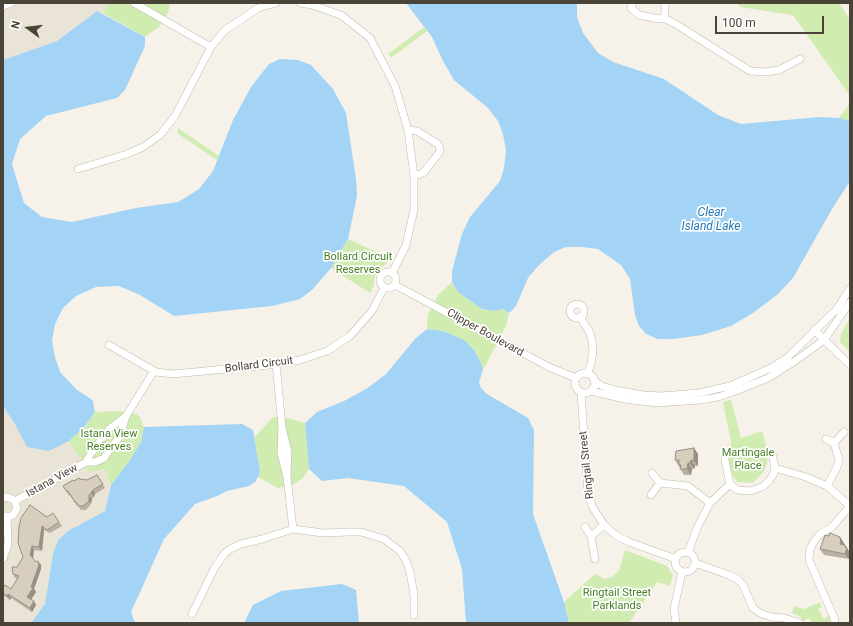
<!DOCTYPE html>
<style>
body{margin:0}
#map{position:relative;width:853px;height:626px;overflow:hidden;background:#f6f2ea;font-family:Roboto,sans-serif}
canvas{display:block}
.frame{position:absolute;inset:0;border:4px solid #4a4337;pointer-events:none}
.north{position:absolute;left:8px;top:8px;width:40px;height:40px;-webkit-text-stroke:3px #fff;paint-order:stroke;rotate:285deg;font-size:11px;font-weight:700;line-height:16px;text-align:center;color:#4a4337}
.north::after{content:'';display:block;margin:auto;width:14px;height:18px;background:#4a4337;clip-path:polygon(50% 0,100% 100%,50% 72%,0 100%)}
.scale{position:absolute;left:715px;top:16px;width:109px;height:18px;box-sizing:border-box;border:2px solid #4a4337;border-top:0;padding-left:5px;font-size:12px;line-height:14px;white-space:nowrap;color:#4a4337;-webkit-text-stroke:3px #fff;paint-order:stroke}
</style>
<div id="map">
<canvas width="853" height="626"></canvas>
<div class="frame"></div>
<div class="north">N</div>
<div class="scale">100 m</div>
</div>
<script>
const g = document.querySelector('canvas').getContext('2d');
g.lineJoin = 'round';
function paint(path, color) { g.fillStyle = color; g.fill(path, 'evenodd'); }
const poly = rows => new Path2D(rows.map(r => 'M' + r).join(''));
function trace(path, color, width, dash) { g.strokeStyle = color; g.lineWidth = width; g.lineCap = dash ? 'butt' : 'round'; g.setLineDash(dash || []); g.stroke(path); }
function write(font, color, halo, rows, align = 'center') {
  g.font = font + ' Roboto,sans-serif'; g.lineWidth = 3.5; g.setLineDash([]); g.textBaseline = 'middle'; g.strokeStyle = halo; g.fillStyle = color; for (const [text, x, y, turn = 0] of rows) {
    g.save(); g.translate(x, y); g.rotate((+turn || 0) * Math.PI / 180); g.textAlign = isNaN(turn) ? turn : align; if (halo) g.strokeText(text, 0, 0); g.fillText(text, 0, 0); g.restore();
  }
}
paint(poly([
 [3,3,108,3,103,13,97,11,57,41,3,60],
 [3,406,15,424,49,451,69,441,89,472,104,469,111,485,105,511,68,531,58,540,53,554,45,604,31,623,3,623]
]), '#eae4d7');
paint(poly([
 [108,3,170,3,168,13,160,26,145,37,103,13],
 [737,3,839,3,850,20,850,96,793,15,740,7],
 [424,27,427,31,391,58,388,54],
 [850,103,850,122,839,118],
 [178,128,219,156,217,160,177,133],
 [348,239,390,258,388,262,377,271,374,280,374,285,370,293,331,268],
 [452,282,458,292,482,309,494,311,503,309,509,313,506,326,483,370,474,350,443,331,427,329,428,314,438,295],
 [850,318,850,352,840,342,841,334],
 [731,400,741,438,762,431,768,452,767,463,764,471,753,483,737,482,733,476,728,463,731,442,723,402],
 [120,411,136,414,140,417,144,427,141,442,128,463,111,485,104,469,89,472,69,441,85,426,95,412],
 [273,417,288,418,305,423,309,469,303,478,293,485,278,488,258,477,260,472,254,438],
 [625,550,667,566,673,575,670,586,657,582,629,623,569,623,564,602,595,574,605,579,612,577,619,571],
 [818,603,820,603,822,607,818,609,824,619,829,616,830,623,813,623,808,618,804,621,799,616,792,613,794,606,804,609]
]), '#d1ecb0');
paint(poly([
 [406,3,577,3,577,17,583,33,598,53,613,62,664,79,718,115,741,124,820,117,839,118,849,121,850,181,832,209,793,278,777,295,753,313,731,326,702,335,674,339,658,339,646,334,639,326,635,315,630,279,621,265,598,249,582,247,566,247,554,252,538,266,528,278,516,306,509,313,503,309,494,311,482,309,458,292,452,282,452,271,462,234,470,217,500,181,504,168,506,151,503,134,498,121,488,108,454,80,443,61,432,37],
 [97,11,145,37,145,46,125,90,117,98,46,116,20,139,12,164,24,203,42,217,72,222,136,208,178,202,199,189,213,171,233,120,251,87,269,64,280,59,298,60,311,65,333,89,346,113,356,179,357,196,348,239,331,268,312,290,300,299,272,306,174,316,140,295,119,286,96,287,76,296,63,308,55,324,52,341,55,357,60,372,77,390,88,397,93,401,95,412,85,426,69,441,49,451,27,447,15,424,3,406,3,60,57,41],
 [427,329,443,331,464,340,474,350,481,363,483,370,479,382,481,388,487,394,528,418,534,430,533,514,564,602,569,623,466,623,462,569,447,522,404,486,348,478,322,481,309,469,305,423,317,412,344,401,366,389,386,374,415,339],
 [242,424,253,430,260,472,258,477,255,482,249,486,227,491,217,496,195,504,164,539,131,612,135,623,31,623,45,604,53,554,58,540,68,531,105,511,111,485,128,463,141,442,144,427],
 [342,584,356,590,359,623,244,623,253,605,281,591]
]), '#a3d4f5');
const minor = poly([
 [134,3,211,47],
 [300,3,312,5,341,15,370,38,395,86,408,130,414,176,414,210,406,245,392,273],
 [632,3,631,8,639,15,659,19,663,18,665,15,665,3],
 [3,6,11,3],
 [663,18,674,23,750,71,765,72,779,70,800,59],
 [408,130,417,131,438,144,440,149,439,153,423,173,414,176],
 [78,169,127,154,143,147,160,135,175,116,211,47,224,31,258,8,276,3],
 '380 280a8 8 0 1 1 16 0a8 8 0 1 1-16 0Z',
 [395,285,549,367,576,378],
 '570 311a7 7 0 1 1 14 0a7 7 0 1 1-14 0Z',
 [580,317,589,331,592,340,593,351,591,364,587,374],
 [814,330,850,365],
 [109,345,156,372,173,374,268,365,300,360,327,351,350,336,372,311,384,288],
 [276,363,282,427,288,452,287,475],
 '575 383a10 10 0 1 1 20 0a10 10 0 1 1-20 0Z',
 [594,381,602,386,615,390,643,395,661,396,699,393,730,386,771,368,787,358,837,309,850,288],
 [591,391,624,399,657,403,701,400,718,397,733,392,768,378,795,361,824,340,850,302],
 [581,393,588,492,592,506,604,525,617,536,629,542,676,559],
 [282,427,281,453,287,477,293,529,323,533,349,532,361,532,384,539,392,545,399,550,406,560,410,572,414,595,414,615],
 [826,439,834,443,839,460,837,467,827,486],
 [834,443,844,432],
 [725,460,730,484,737,490,750,491,762,487,769,481,773,475,775,468,772,453],
 [86,462,90,455,109,429,126,416],
 [775,468,806,477,827,486,850,506],
 [652,473,660,483,688,486,710,503],
 [651,495,660,483],
 [3,498,7,497,12,499,15,501,17,508,14,514,11,516,4,516],
 [15,501,86,462,95,462,104,458,120,436,126,416,154,371],
 [585,527,591,536],
 '675 562a10 10 0 1 1 20 0a10 10 0 1 1-20 0Z',
 [688,553,697,528,710,503,730,484],
 [3,559,8,544,7,517],
 [595,559,591,536,604,525],
 [695,563,729,575,737,579,743,585,753,608,760,613,771,617,784,618,800,623],
 [192,614,215,567,225,553,232,548,241,544,262,539,293,529],
 [676,623,674,609,682,572],
 [834,623,835,620,809,560,810,549,815,540,821,533,831,528,850,506]
]);
trace(minor, '#c2baab', 8);
trace(minor, '#fff', 7);
paint(poly([
 [694,448,698,454,698,466,695,466,694,469,692,469,691,475,684,475,675,460],
 [97,475,105,488,95,494,94,497,92,499,91,504,86,510,81,510,78,506,77,506,70,495,69,496,67,492,74,481,80,479,87,480],
 [53,513,62,526,50,533,44,530,42,551,34,550,33,558,36,562,41,565,41,569,34,589,36,592,31,599,36,605,32,612,11,598,10,600,3,595,3,587,11,589,17,579,15,578,13,574,47,517],
 [829,536,840,537,849,551,849,559,824,555,820,549]
]), '#bab1a3');
paint(poly([
 [106,444,107,446,103,450,102,448],
 [694,448,698,454,698,466,694,461],
 [691,460,695,466,694,469,690,463],
 [688,463,692,469,691,475,687,469],
 [93,490,95,494,94,497,91,493],
 [89,495,92,499,91,504,89,501],
 [42,526,44,530,42,551,39,547],
 [840,537,845,545,844,549,840,544],
 [845,545,850,553,849,559,845,554],
 [32,546,34,550,33,559,30,555],
 [38,561,41,565,41,569,34,589,36,592,30,601,27,597],
 [8,594,11,598,10,600,7,596],
 [34,601,36,605,32,612,30,608]
]), '#979085');
const building = poly([
 [103,442,106,444,102,448,100,446,103,442],
 [694,448,694,461,691,460,690,463,688,463,687,469,680,469,681,465,679,465,679,460,675,460,676,451,694,448],
 [97,475,103,484,93,490,91,493,89,495,89,501,83,506,79,506,76,502,75,502,68,491,67,492,63,486,73,480,74,481,79,478,80,479,87,480,97,475],
 [30,505,47,517,53,513,59,522,47,530,42,526,39,547,32,546,30,555,36,562,38,561,39,565,31,587,33,588,27,597,34,601,30,608,8,594,7,596,3,593,3,587,5,585,11,589,19,576,13,574,12,567,17,567,23,557,18,543,19,527,21,518,30,505],
 [830,533,840,537,840,539,841,539,840,544,845,545,845,547,847,548,845,554,820,549,825,535,829,536,830,533]
]);
paint(building, '#d8cebe');
trace(building, '#979085', 1);
write('11px', '#488125', '#fff', [
 ["Bollard Circuit",358,257],
 ["Reserves",358,270],
 ["Istana View",109,434],
 ["Reserves",109,447],
 ["Martingale",748,453],
 ["Place",748,466],
 ["Ringtail Street",617,593],
 ["Parklands",617,606]
]);
write('11px', '#4a4337', '#fff', [
 ["Clipper Boulevard",485,333,29],
 ["Bollard Circuit",259,365,-7],
 ["Ringtail Street",587,465,-96],
 ["Istana View",52,481,-29]
]);
write('italic 12px', '#277ab6', '#fff', [
 ["Clear",711,213],
 ["Island Lake",711,227]
]);
</script>
